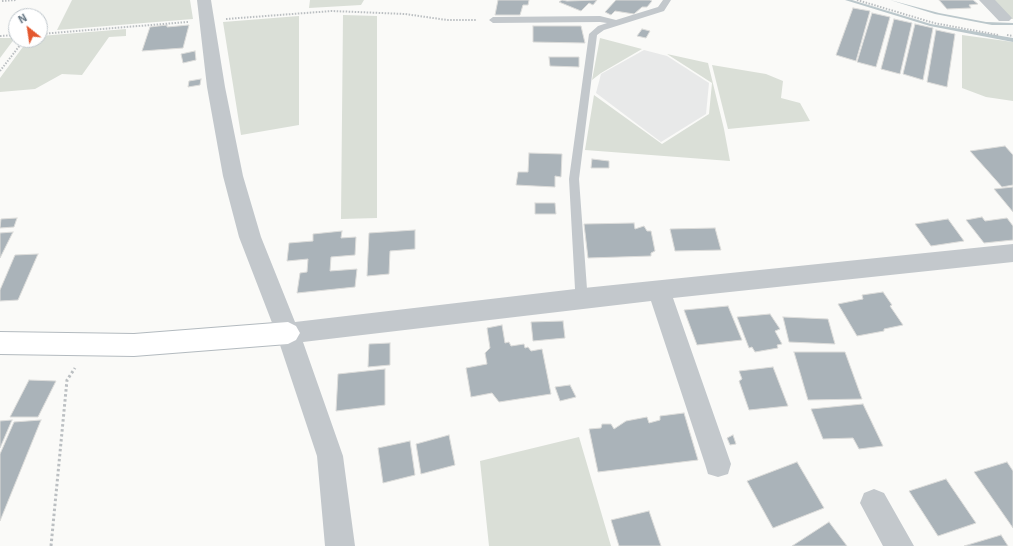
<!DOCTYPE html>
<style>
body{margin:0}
#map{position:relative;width:1013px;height:546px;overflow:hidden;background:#fafaf8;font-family:"Exo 2",sans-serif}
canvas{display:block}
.north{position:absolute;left:8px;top:8px;width:40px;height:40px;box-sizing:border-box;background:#fff;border:1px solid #c1c8cd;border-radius:50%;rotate:330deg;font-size:11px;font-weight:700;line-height:16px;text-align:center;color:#657683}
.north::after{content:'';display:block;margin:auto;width:14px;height:18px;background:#e4572e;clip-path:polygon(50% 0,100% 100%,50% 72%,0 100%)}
</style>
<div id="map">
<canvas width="1013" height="546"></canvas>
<div class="north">N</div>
</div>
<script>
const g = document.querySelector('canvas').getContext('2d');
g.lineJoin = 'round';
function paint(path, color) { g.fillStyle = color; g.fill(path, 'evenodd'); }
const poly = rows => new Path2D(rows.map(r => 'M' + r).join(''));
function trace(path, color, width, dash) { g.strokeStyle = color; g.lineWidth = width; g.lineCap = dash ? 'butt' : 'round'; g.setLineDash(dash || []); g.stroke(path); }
paint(poly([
 [644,50,667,56,709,83,706,114,661,142,596,93,601,74]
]), '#e8e9e9');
paint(poly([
 [72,0,190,0,193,19,57,30],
 [310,0,364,0,361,5,309,8],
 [989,0,1013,0,1013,19,1008,19],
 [343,15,377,16,377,218,341,219],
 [299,16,299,125,241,135,223,22],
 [126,29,126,36,109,37,82,75,62,74,35,89,0,92,0,78,28,40,40,40,40,36],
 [962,35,1013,42,1013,101,986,97,962,88],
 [0,38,15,38,0,58],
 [600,38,642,49,601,73,592,80],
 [667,54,708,63,724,129,730,161,585,150,594,95,662,144,709,114,712,83],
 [712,65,766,74,783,81,781,98,800,103,810,121,728,129],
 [579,437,611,546,489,546,480,461]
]), '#dadfd7');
paint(poly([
 [890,0,939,13,986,22,1013,23,1013,25,992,25,935,14]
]), '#bbc7cb');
paint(poly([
 [845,0,852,0,931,24,1013,38,1013,42,930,26,845,0]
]), '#bbc7cb');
const building = poly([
 [498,0,529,0,528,5,523,5,520,15,495,15,498,0],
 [562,0,567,1,597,0,593,5,589,3,581,11,559,2,562,0],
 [616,0,650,0,652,1,647,7,642,7,634,14,615,11,611,15,605,12,616,0],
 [939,0,973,0,978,4,969,5,971,8,947,9,939,0],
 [853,8,870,11,856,61,836,55,853,8],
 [872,13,890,17,876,67,857,62,872,13],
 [894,19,912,23,900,74,881,69,894,19],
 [915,24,933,28,923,80,903,74,915,24],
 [167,25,167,27,189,25,183,48,142,51,150,27,167,25],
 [533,26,581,26,585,43,533,42,533,26],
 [642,29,650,31,646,38,637,36,642,29],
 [936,30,955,34,947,87,927,82,936,30],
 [195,51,196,60,183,63,181,54,195,51],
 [549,57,579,57,579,67,550,66,549,57],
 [201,79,200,85,188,87,189,81,201,79],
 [1005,146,1013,155,1013,185,1002,187,970,151,1005,146],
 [529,153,562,154,561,177,555,176,555,187,516,185,518,172,528,172,529,153],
 [592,159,609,161,609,168,591,168,592,159],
 [1013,187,1013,212,994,189,1013,187],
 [535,203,555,203,556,214,535,214,535,203],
 [982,217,985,221,1007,218,1013,226,1013,240,984,243,966,220,982,217],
 [17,218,14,227,0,228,1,219,17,218],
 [948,219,964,241,931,246,915,224,948,219],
 [634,223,635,229,644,226,647,231,651,231,655,251,651,253,651,256,588,258,584,224,634,223],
 [715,228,721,250,675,251,670,229,715,228],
 [415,230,415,249,390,251,389,274,367,276,369,233,415,230],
 [342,231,341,238,356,237,355,255,331,257,330,271,357,269,355,287,297,293,300,273,307,272,308,259,287,261,289,243,313,241,313,234,342,231],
 [13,232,0,258,0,233,13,232],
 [38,254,18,300,0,301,0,290,15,255,38,254],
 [883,292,892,305,890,306,903,325,884,329,884,331,857,336,838,304,863,299,862,295,883,292],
 [728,306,742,340,697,345,684,310,728,306],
 [770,314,780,329,775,331,782,344,777,345,778,348,755,352,752,347,749,348,737,317,770,314],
 [783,317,828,319,835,344,789,342,783,317],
 [563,321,565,338,533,341,531,322,563,321],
 [502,325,505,343,509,342,511,346,524,344,525,348,528,347,531,351,542,349,551,394,499,402,492,393,471,397,466,368,487,364,485,353,490,348,487,328,502,325],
 [390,343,390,365,368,367,369,344,390,343],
 [794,352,845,352,862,399,808,400,794,352],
 [773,367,788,406,749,410,739,381,742,379,739,371,773,367],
 [385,369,385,405,336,411,338,374,385,369],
 [29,380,56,381,38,417,10,417,29,380],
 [570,385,576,397,560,401,555,387,570,385],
 [863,404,883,446,859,449,853,438,823,439,811,409,863,404],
 [684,413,698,460,598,472,589,429,601,428,602,424,611,424,614,429,626,421,647,417,649,423,660,420,660,416,684,413],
 [12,420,0,448,0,421,12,420],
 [41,420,0,521,0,454,14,422,41,420],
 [449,435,455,465,421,474,416,444,449,435],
 [733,435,736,444,730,445,727,438,733,435],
 [410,441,415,475,383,483,378,448,410,441],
 [797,462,824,508,773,528,747,481,797,462],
 [1007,462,1013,471,1013,528,974,472,1007,462],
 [946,479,976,523,938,536,909,491,946,479],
 [649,511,661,546,619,546,611,520,649,511],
 [829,522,847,546,792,546,829,522],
 [1001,535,1008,546,964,546,1001,535]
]);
paint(building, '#aab3b9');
trace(building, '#dcdcda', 1);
const secondary = poly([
 [288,322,296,326,300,333,296,340,288,344,134,356,0,354,0,332,134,334,288,322]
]);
trace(secondary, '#b3babf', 2);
trace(poly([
 [857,0,934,23,998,35],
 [2,1,16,0],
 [226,19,332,11,405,14,447,20,477,20],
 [40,34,188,22],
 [1007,35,1013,36],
 [0,36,16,35],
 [0,71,24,40]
]), '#bbbfc2', 2, [1.5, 1.5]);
trace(poly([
 [51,546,67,380,75,368]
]), '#bbbfc2', 3, [2.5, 2.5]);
paint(poly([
 [663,0,671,0,664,11,604,30,597,35,579,179,587,289,585,293,581,294,577,293,575,289,569,179,589,34,598,26,607,23,600,22,493,23,489,20,493,17,600,16,616,20,658,7,663,0]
]), '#c3c8cc');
paint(poly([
 [197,0,211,0,225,87,243,176,261,237,295,322,584,288,1013,244,1013,262,673,298,731,464,728,474,718,477,708,474,705,464,651,301,303,342,343,456,355,546,325,546,317,456,276,333,239,237,223,176,207,87,197,0],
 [979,0,995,0,1012,18,1009,21,999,21,979,0],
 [874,489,884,493,914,546,883,546,860,503,864,493,874,489]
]), '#c3c8cc');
paint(secondary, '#fff');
</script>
